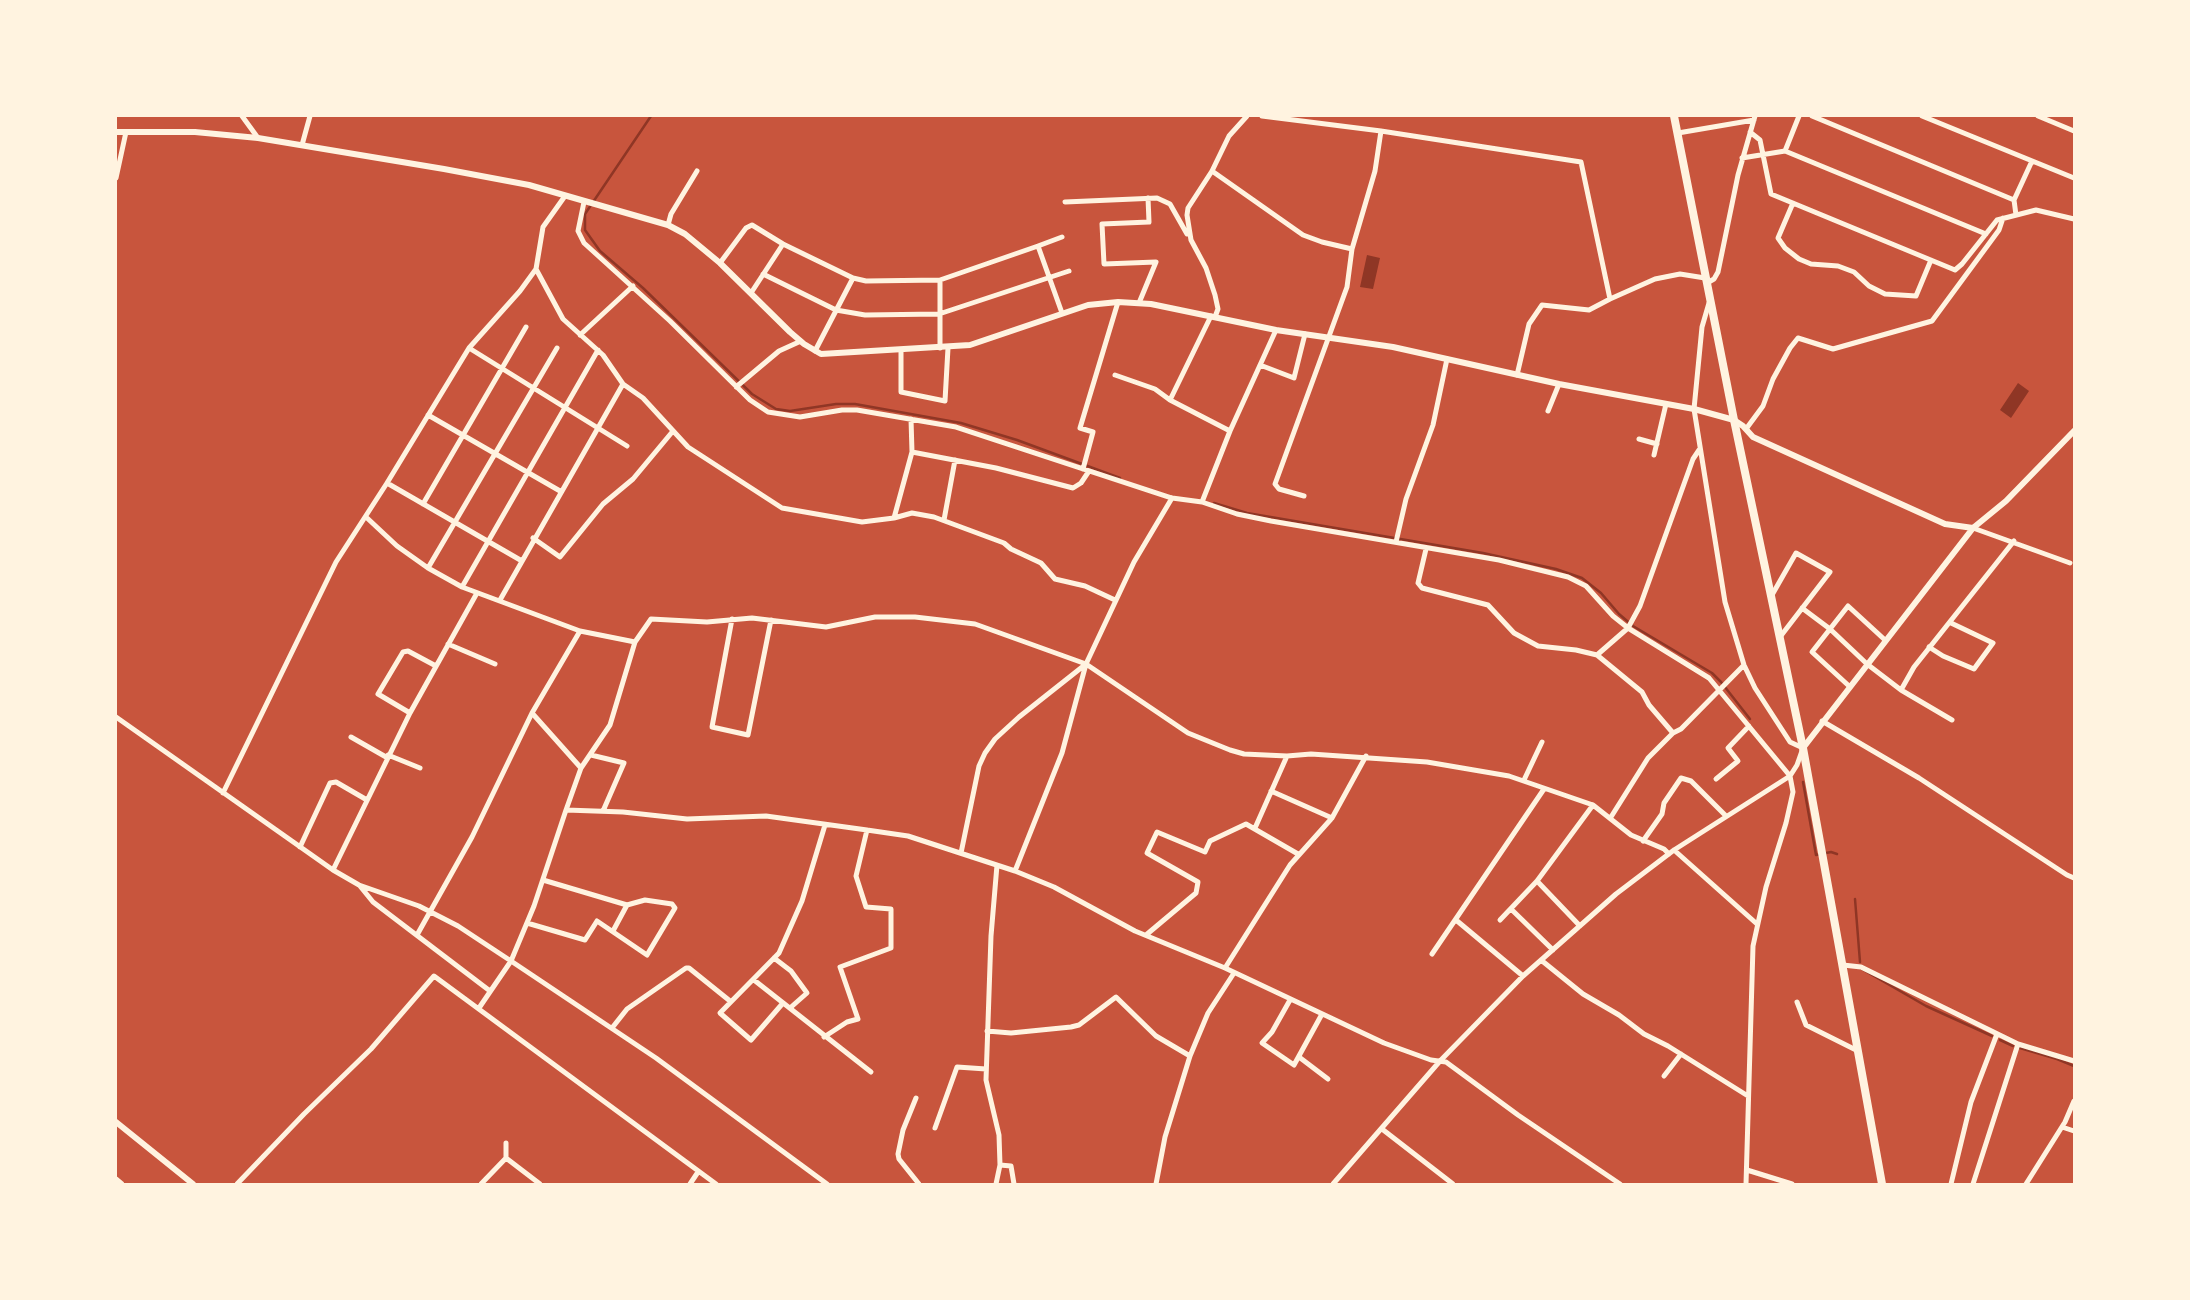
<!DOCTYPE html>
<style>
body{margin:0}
#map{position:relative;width:2190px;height:1300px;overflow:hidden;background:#c8553d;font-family:Spectral,serif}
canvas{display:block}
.frame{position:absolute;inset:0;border:117px solid #fff3e0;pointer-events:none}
</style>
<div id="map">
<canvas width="2190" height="1300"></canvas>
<div class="frame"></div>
</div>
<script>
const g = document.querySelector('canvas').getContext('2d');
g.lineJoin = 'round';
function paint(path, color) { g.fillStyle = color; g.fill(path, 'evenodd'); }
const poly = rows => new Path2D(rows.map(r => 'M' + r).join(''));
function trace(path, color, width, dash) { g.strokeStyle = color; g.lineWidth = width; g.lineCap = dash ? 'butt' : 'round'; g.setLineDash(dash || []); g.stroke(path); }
paint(poly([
 [1367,255,1380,258,1373,289,1360,287],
 [2018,383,2029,391,2011,418,2000,410]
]), '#8f3625');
trace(poly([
 [651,116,585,214,585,230,600,251,643,288,752,394,776,409,790,411,836,404,855,404,961,423,1017,440,1120,478],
 [1214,503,1247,513,1483,553,1556,569,1582,578,1601,593,1619,614,1633,626,1712,673,1721,682,1750,719],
 [1803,782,1816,855,1831,852,1837,854],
 [1855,899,1860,962],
 [1860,968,1926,1006,1992,1036],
 [2000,1040,2013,1046],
 [2020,1048,2057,1059,2074,1066]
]), '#8f3625', 2.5);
trace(poly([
 [242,116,258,138],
 [1262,116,1381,131],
 [1812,116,2014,200],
 [1922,116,2074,178],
 [2038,116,2074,131],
 [1750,132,1760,140,1771,194,1955,270,1962,264,1997,220,2036,210,2074,219],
 [1678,133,1754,120],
 [302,145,310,116],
 [1785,151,1799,116],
 [1742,158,1785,151,1986,234],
 [1212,171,1303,235,1322,242,1352,249],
 [116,178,126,132],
 [584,202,578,231,584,243,670,321,750,400,768,412,800,417,842,410,857,410,956,427,1172,498,1202,502,1237,514,1271,521,1499,560,1568,577,1586,586,1613,616,1628,628,1709,678,1790,776,1793,792,1786,823,1766,887,1753,946,1746,1184],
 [1065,202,1157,198,1170,204,1187,234],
 [1793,203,1778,238,1785,248,1799,259,1811,264,1838,266,1854,272,1869,286,1885,294,1916,296,1931,260],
 [2016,215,2014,200,2032,161],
 [668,225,671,214,697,171],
 [1038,246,1062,237],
 [720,263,746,228,752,225,783,244,853,278,866,281,940,280,1038,246,1062,313],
 [536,269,563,319,603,355,623,384,643,398,688,447,782,508,862,522,894,518,912,513,934,517,1004,543,1011,549,1041,563,1055,579,1085,586,1115,600],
 [763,274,836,310,865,315,939,314,1069,271],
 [1707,283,1714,279,1718,272,1738,175,1755,116],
 [751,293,783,244],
 [1610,299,1655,279,1680,274,1705,278],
 [1139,303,1156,262,1104,264,1102,224,1149,222,1148,198],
 [1215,317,1218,309,1215,295,1206,268,1191,240,1187,215,1188,208,1212,171,1229,136,1247,116],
 [580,335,633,286],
 [469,348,627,446],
 [940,348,940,280],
 [901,350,901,392,945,401,948,348],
 [815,351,853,278],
 [1260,365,1294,378,1305,334],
 [1115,375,1155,389,1170,400,1230,431],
 [736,387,779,351,801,341],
 [1170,400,1211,316],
 [1548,411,1559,384],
 [428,415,560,491],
 [1746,429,1763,406,1773,379,1790,348,1798,338,1833,349,1932,321,1999,230,2003,218],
 [1639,439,1657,444],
 [912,452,996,468,1073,488,1081,483,1089,471],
 [1654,455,1666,404],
 [1083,469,1093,432,1080,428,1118,302],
 [387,483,522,561],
 [1304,496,1279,489,1275,484,1347,287,1352,249,1375,171,1381,131,1581,162,1610,299,1589,310,1542,305,1529,324,1517,375],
 [1202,502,1230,431,1276,330],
 [423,504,526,327],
 [366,517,397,546,428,568,462,587,580,631,635,642],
 [894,518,912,452,911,419],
 [944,520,955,460],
 [1973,528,2070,563],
 [533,538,560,557,603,504,633,479,673,431],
 [1396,542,1406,499,1433,425,1447,359],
 [1426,549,1418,583,1422,588,1488,605,1514,633,1538,646,1576,650,1597,655,1628,628,1640,606,1693,459,1699,450],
 [428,568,557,348],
 [462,587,598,350],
 [1772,595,1796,553,1830,572,1780,637],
 [500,600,623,384],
 [1802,608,1830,629,1867,664,1901,690,1952,720],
 [732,619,712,727,748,735,771,620],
 [448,644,495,664],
 [1929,647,1943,656,1974,669,1993,643,1951,623],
 [1597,655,1642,692,1649,705,1673,733,1681,729,1744,665],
 [1849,686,1812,652,1848,606,1885,640],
 [1901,690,1914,667,2014,541],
 [410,713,378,694,403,652,408,651,436,666],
 [532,713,581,768],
 [116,717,333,870,359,885,419,906,458,926,511,961,656,1058,827,1184],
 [1822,721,1919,778,2067,875,2074,878],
 [351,737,386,757],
 [388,755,420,768],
 [591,755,624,763,603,811],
 [1716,779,1738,761,1728,748,1749,726],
 [1524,780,1542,742],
 [1271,791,1332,818],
 [223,793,336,562,387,483,469,348,520,291,536,269,543,227,565,196],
 [566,810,581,768,610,725,635,642,651,619,707,622,752,618,826,627,875,617,915,617,975,624,1086,664,1188,733,1230,750,1244,754,1287,756,1311,754,1427,762,1509,776,1593,805,1631,835,1664,849,1669,854],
 [1611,817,1648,758,1673,733],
 [1255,828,1287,756],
 [1643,841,1662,814,1664,803,1681,778,1691,781,1726,816],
 [300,847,330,783,336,782,367,800],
 [1674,850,1757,924],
 [961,853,979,766,985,753,995,739,1019,717,1086,664],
 [333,870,410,713,477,593],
 [1015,871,1062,753,1086,664,1134,562,1172,498],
 [1537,881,1580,926],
 [360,886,373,902,490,991],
 [1511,909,1553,950],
 [1456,920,1523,976],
 [1500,920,1537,881,1593,805],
 [527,923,585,940,597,921,647,955,675,908,672,904,645,900,627,905,543,880],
 [613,931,627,905],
 [417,935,472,837,532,713,580,631],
 [1146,935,1196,893,1198,882,1147,853,1157,832,1205,852,1210,841,1246,824,1298,854],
 [1432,954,1544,789],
 [774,958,791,971,807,993,790,1008],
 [1541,960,1583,994,1619,1015,1644,1034,1668,1046,1748,1096],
 [1843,965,1861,967,2018,1044,2074,1061],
 [1225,968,1290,865,1332,818,1366,756],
 [754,980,871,1072],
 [1290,1000,1272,1032,1262,1043,1294,1065,1322,1014],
 [1797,1002,1806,1025,1858,1051],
 [783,1003,751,1040,720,1013,779,953,802,901,825,825],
 [479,1008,511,961,534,906,566,810,623,812,687,819,766,816,867,830,908,836,1015,871,1054,887,1135,931,1225,968,1384,1043,1431,1060,1446,1062,1518,1115,1620,1184],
 [612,1028,627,1009,686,968,689,968,730,1001],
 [987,1031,1011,1033,1071,1027,1079,1025,1116,997,1156,1036,1190,1056],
 [824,1037,847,1022,858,1019,840,967,891,948,891,909,866,907,856,876,867,830],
 [1299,1057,1328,1079],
 [1664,1076,1681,1054],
 [916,1098,903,1130,898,1154,899,1159,919,1184],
 [2062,1127,2074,1131],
 [935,1128,957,1067,986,1069],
 [1382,1129,1453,1184],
 [506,1143,506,1158],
 [1000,1165,1011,1166,1014,1184],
 [1747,1170,1792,1184],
 [116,1179,122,1184],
 [237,1184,304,1114,371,1049,434,976,716,1184],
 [481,1184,506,1158,540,1184],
 [690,1184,698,1172],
 [996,1184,1000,1165,999,1135,986,1080,991,936,997,865],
 [1156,1184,1165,1137,1190,1056,1208,1013,1234,973],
 [1333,1184,1440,1061,1523,976,1616,894,1674,850,1790,776,1797,765,1803,748,1790,742,1755,688,1744,665,1725,602,1694,409,1702,327,1709,303],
 [1951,1184,1971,1102,1997,1034],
 [1973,1184,2018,1044],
 [2026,1184,2065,1122,2074,1101]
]), '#fff3e0', 5);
trace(poly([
 [116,132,195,132,258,138,444,169,529,185,668,225,685,234,720,263,790,332,804,344,821,354,970,345,1088,305,1118,302,1151,304,1276,330,1393,347,1559,384,1694,409,1734,420,1743,426,1753,437,1945,524,1973,528],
 [1803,748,1973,528,2006,501,2074,431],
 [116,1122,193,1184]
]), '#fff3e0', 6);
trace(poly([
 [1674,116,1734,420,1803,748,1882,1184]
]), '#fff3e0', 8);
</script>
